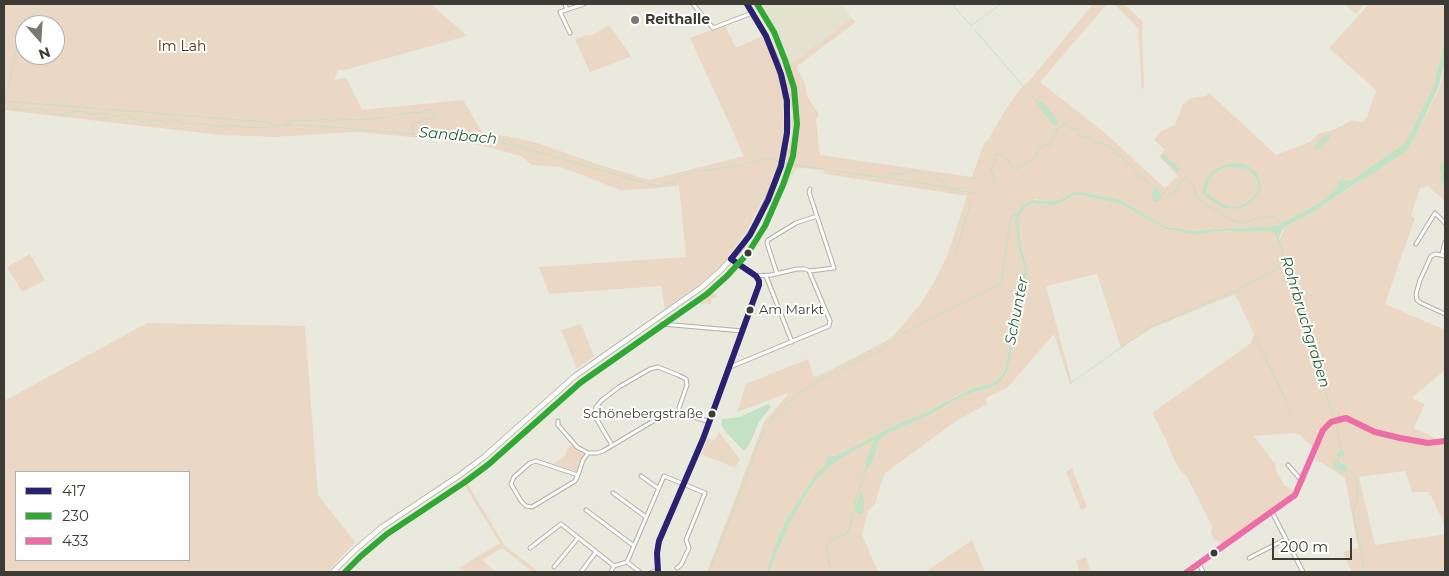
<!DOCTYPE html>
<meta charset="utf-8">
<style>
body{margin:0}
#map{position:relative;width:1449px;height:576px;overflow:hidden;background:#eae9de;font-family:Montserrat,sans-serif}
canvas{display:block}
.frame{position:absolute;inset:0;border:5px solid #3c3c34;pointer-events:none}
.legend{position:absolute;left:15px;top:471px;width:175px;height:90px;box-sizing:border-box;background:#fff;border:1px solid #b1b1ae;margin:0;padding:6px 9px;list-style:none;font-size:15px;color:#3c3c34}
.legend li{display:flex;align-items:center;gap:10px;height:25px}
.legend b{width:25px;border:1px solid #b1b1ae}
.north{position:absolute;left:15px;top:15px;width:50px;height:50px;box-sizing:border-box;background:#fff;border:1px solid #b1b1ae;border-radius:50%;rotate:161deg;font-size:14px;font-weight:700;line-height:20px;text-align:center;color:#3c3c34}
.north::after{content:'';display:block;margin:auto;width:18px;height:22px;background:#797970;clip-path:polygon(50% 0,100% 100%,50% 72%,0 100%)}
.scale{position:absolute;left:1272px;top:538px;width:80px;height:22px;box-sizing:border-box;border:2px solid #3c3c34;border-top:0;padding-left:6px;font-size:15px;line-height:18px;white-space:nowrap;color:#3c3c34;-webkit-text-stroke:4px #fff;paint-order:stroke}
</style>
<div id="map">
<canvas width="1449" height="576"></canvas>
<div class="frame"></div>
<ul class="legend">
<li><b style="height:6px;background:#2b2171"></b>417</li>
<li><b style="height:6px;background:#31a836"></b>230</li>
<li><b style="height:6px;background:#ed6ea7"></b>433</li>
</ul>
<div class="north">N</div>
<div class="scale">200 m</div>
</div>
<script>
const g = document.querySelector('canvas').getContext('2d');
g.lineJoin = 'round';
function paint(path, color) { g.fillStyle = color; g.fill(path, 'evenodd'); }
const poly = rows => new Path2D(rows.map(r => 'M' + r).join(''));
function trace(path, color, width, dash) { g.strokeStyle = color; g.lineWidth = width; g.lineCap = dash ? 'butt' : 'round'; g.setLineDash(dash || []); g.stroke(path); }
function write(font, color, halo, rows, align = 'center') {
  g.font = font + ' Montserrat,sans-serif'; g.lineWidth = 4; g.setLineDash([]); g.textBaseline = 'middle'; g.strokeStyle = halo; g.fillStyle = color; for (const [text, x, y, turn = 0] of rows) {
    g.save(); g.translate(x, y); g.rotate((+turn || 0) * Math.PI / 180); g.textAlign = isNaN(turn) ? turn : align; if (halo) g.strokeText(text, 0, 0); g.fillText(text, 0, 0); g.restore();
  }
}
paint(poly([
 [753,4,842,4,852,18,784,69,770,33],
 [785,167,798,167,763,221,781,179]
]), '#e3e2ce');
paint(poly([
 [4,4,431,4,467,36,345,70,338,70,334,80,346,78,362,110,463,100,483,134,507,136,537,143,603,166,649,180,744,156,690,38,725,25,736,48,762,36,768,48,778,75,782,91,784,129,782,147,770,185,746,232,724,262,704,281,665,309,661,286,549,294,539,267,686,257,679,185,660,188,620,190,574,172,559,167,532,165,521,156,480,145,446,140,356,132,274,137,220,135,4,110],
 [25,25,55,25,55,55,25,55],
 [1093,4,1107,4,1040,82,1104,132,1165,188,1178,176,1159,156,1165,150,1154,140,1161,131,1175,125,1183,104,1191,98,1206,96,1209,93,1276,155,1310,142,1318,134,1336,129,1352,120,1362,122,1367,117,1376,90,1329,48,1369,4,1445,4,1445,41,1433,87,1405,143,1350,181,1343,179,1338,182,1337,188,1322,201,1277,226,1213,229,1195,231,1166,227,1121,200,1076,191,1059,200,1052,201,1035,199,1016,215,1019,250,1024,268,1005,369,999,378,993,383,970,389,957,395,921,415,899,423,838,455,832,456,826,464,817,472,787,518,780,532,766,572,707,572,764,422,789,393,737,412,746,384,808,359,814,377,829,371,865,352,888,340,895,334,922,302,934,282,947,256,967,196,825,174,823,170,785,167,792,134,792,115,788,89,784,69,852,18,856,22,796,67,804,81,808,98,819,114,816,120,820,155,972,177,984,143,988,140,1004,112,1021,88,1029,81],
 [1228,164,1247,165,1260,182,1256,198,1246,206,1224,208,1202,192,1207,177],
 [1114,4,1124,4,1143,22,1142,31,1144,87,1142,90,1138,28],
 [1344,4,1365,4,1356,14],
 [609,25,630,54,630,57,590,72,575,40,586,35,591,36],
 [1445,63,1445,161,1441,163,1441,182,1445,187,1445,201,1427,185,1426,187,1420,188,1411,216,1415,218,1385,304,1445,330,1445,370,1412,398,1425,404,1414,428,1439,440,1445,437,1445,526,1429,492,1412,492,1405,471,1359,477,1375,545,1445,534,1445,572,1352,572,1343,552,1358,548,1345,478,1324,464,1315,460,1318,451,1300,435,1294,433,1254,436,1275,464,1276,470,1284,485,1292,490,1290,498,1221,545,1218,540,1214,540,1211,533,1212,526,1186,475,1181,472,1172,455,1167,442,1152,413,1251,343,1254,334,1235,294,1150,329,1121,348,1097,274,1046,286,1072,383,1070,384,1054,334,1008,387,986,398,987,404,956,421,884,474,875,504,868,511,862,535,878,572,769,572,793,515,817,479,832,465,840,459,874,440,865,473,874,459,879,440,885,436,886,434,928,416,962,396,992,387,1008,369,1027,274,1027,267,1021,247,1019,216,1025,209,1031,203,1048,205,1060,203,1074,195,1080,195,1121,204,1166,229,1199,235,1217,231,1276,232,1279,241,1285,227,1313,212,1405,152,1411,145,1440,86],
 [1227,167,1247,169,1255,177,1258,184,1257,192,1251,199,1243,205,1234,207,1226,205,1212,197,1206,192,1210,178,1215,173],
 [30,254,45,280,22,292,7,267],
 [709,291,715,292,715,294,717,294,717,298,711,298,711,304,694,303],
 [147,323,305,326,318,495,355,542,328,572,4,572,4,397,6,400],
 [16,472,189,472,189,560,16,560],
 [581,324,594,356,577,369,561,330],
 [719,432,740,459,735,468,701,454,708,438,715,441],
 [571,445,584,455,578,469,576,471,553,464,565,456,568,447],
 [1072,468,1087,507,1081,510,1066,472],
 [464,478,505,546,539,572,533,572,502,548,482,560,496,572,465,572,459,568,500,543,461,480],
 [972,540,985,572,925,572],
 [1086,557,1091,572,1080,572,1076,561]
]), '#ebd8c4');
paint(poly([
 [1445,41,1445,61,1439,86,1411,145,1405,152,1369,176,1355,184,1313,212,1285,227,1281,232,1278,242,1275,232,1217,231,1199,235,1166,229,1121,204,1080,195,1074,195,1060,203,1053,205,1031,203,1025,209,1019,216,1021,247,1027,267,1027,274,1008,369,1005,375,1001,381,992,387,962,396,928,416,886,434,885,436,879,440,874,459,865,473,863,481,863,472,866,468,866,460,874,440,840,459,832,465,817,479,804,498,788,527,769,572,766,572,780,532,787,518,817,472,826,464,826,460,827,457,838,455,899,423,921,415,970,389,993,383,1003,374,1005,369,1024,268,1019,250,1015,222,1016,215,1022,206,1031,200,1052,201,1059,200,1076,191,1121,200,1166,227,1195,231,1213,229,1277,226,1322,201,1337,188,1338,182,1343,179,1350,181,1405,143,1433,87],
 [1035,100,1046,104,1058,123,1057,126,1055,126,1052,124,1035,102],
 [1330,134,1331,136,1328,140,1319,149,1316,150,1315,147,1320,139],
 [1164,154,1172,162,1177,164,1176,166,1180,169,1177,172,1161,157],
 [1445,161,1445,187,1441,182,1440,177,1442,174,1439,169,1441,163],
 [1237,163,1247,165,1257,173,1260,182,1260,190,1256,198,1246,206,1234,209,1224,208,1207,198,1202,192,1207,177,1214,170,1228,164],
 [1227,167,1247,169,1255,177,1258,184,1257,192,1251,199,1243,205,1234,207,1226,205,1212,197,1206,192,1210,178,1215,173],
 [1156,189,1160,193,1162,198,1157,202,1153,200,1151,193,1154,190],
 [768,404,771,407,759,422,749,445,744,451,725,431,721,424,723,419,740,417],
 [1341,449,1344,452,1344,455,1338,458,1340,463,1346,465,1348,469,1345,472,1341,472,1337,470,1333,464,1338,458,1337,455],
 [862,492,863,493,864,509,863,513,860,514,855,512,855,509,860,493]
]), '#c3e1c5');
trace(poly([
 [952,4,971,26,1001,4],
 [975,30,1024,87],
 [1032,96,1035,100],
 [4,101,179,115,179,121],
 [4,104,23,22,46,4],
 [4,108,25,110,32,108,43,109,46,113,61,115,71,112,82,111,91,115,95,113,108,114,107,117,103,118,104,120,115,116,127,115,141,122,160,120,167,124,172,119,183,123,192,124,196,127,199,123,222,127,229,125,243,127,274,128,276,125,284,125,293,120,313,121,322,119,335,121,340,118,347,120,374,119,413,112,420,113,424,110,432,110,434,114,434,118,421,121,412,125,413,134,435,137,449,133,460,133,481,140,508,140,514,144,521,145,524,149,535,151,652,185,661,186,668,183,674,182,681,176,691,173,721,168,737,166,770,158,787,164,886,178,887,175,891,173,901,174,916,171,921,174,927,172,945,183,944,187,951,189,956,188,969,188],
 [180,115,266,122,275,125],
 [284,125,292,125],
 [297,125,332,127,413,134],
 [446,134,449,137,457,139,467,140,476,138],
 [498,142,521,148],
 [887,178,944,187],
 [1187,179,1194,186,1196,196,1203,203,1220,212,1226,217,1241,223,1263,217,1273,217,1283,224],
 [990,183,994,179,991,169,995,162,995,155,998,154,1006,158,1009,160,1011,167,1017,169,1029,162,1035,157,1040,148,1045,145,1050,146,1058,128,1066,124,1068,125,1070,129,1078,128,1079,136,1090,138,1093,141,1108,145,1113,149,1114,153,1123,157,1125,163,1130,164,1140,177,1146,179,1147,182,1166,195,1171,194,1176,190,1181,181,1186,178],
 [952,189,973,193],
 [1279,240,1285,264,1333,416],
 [956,253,971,201],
 [902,334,999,285,1001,283,1011,216,1018,214],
 [1255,336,1287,403],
 [1312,346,1323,358],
 [1071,383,1150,327,1236,291,1285,264],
 [797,395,814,383,882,349,898,337],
 [1288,406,1291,413],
 [1336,423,1341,450],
 [750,469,754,453,766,427,778,411,793,398],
 [1347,469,1356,477,1357,489,1357,501,1353,512,1365,572],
 [709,572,748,473],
 [833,572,829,564,826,547,828,543,834,538,847,534,852,520,852,515,858,492,863,480],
 [1359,572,1361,569]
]), '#c3e1c5', 1);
const minor = poly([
 [565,4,567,10],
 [693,4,713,28,752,13],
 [570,33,560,12,584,4],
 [1416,244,1435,213,1445,223],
 [1442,254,1445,242],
 [1445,256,1436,254,1431,256,1420,280,1416,294,1417,300,1421,303,1445,314],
 [777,274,767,243,768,240,796,223,817,216],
 [756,276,771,275,797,269,805,269,810,271,834,268,809,192,810,189],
 [766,276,792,342],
 [662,324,743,331],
 [730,367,829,326,830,321,809,271],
 [558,421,558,425,577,447,588,453],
 [612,445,596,418,595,412,596,407,602,400,619,387,650,369,658,367,678,375,686,379,687,385,679,408,679,412],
 [1288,465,1302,481],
 [578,475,536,461,530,463,514,477,511,484,521,501,526,506,532,507,575,481,578,475,583,460,588,453,597,453,603,451,665,414,679,412,710,422],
 [641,476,658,488],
 [613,493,646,517],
 [586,510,634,546],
 [1272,512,1303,572],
 [530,548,561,524,614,566],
 [1249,558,1286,539],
 [1199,564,1203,572],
 [554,567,578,538],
 [581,572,596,552],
 [611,572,614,566,627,562],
 [640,572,627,562,664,476,705,493,686,540,689,548,681,565,677,568],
 [652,572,658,571],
 [658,572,657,553,659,541,703,439,759,285,759,281,756,276,731,259],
 [1187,572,1295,495,1323,430,1331,422,1339,419,1346,418,1375,432,1400,438,1428,443,1445,441]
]);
const major = poly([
 [333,572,355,550,382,527,460,475,484,457,575,376,702,287,721,270,741,248,757,222,775,182,784,154,788,124,785,90,777,62,766,36,747,4]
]);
trace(minor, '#b0afa8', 5);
trace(major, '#b0afa8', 6);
trace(minor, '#fcfcfa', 3);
trace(major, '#fcfcfa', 4.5);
trace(poly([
 [731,259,750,235,768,200,781,166,787,133,787,101,781,74,766,36,747,4],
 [658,572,657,553,659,541,703,439,759,285,759,281,756,276,731,259]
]), '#2b2171', 6);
trace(poly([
 [345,572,361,556,387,534,465,482,489,464,580,383,707,294,727,276,748,253,765,226,783,185,793,156,797,124,794,88,785,60,774,32,757,4]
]), '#31a836', 6);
trace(poly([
 [1187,572,1295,495,1323,430,1331,422,1346,418,1375,432,1400,438,1428,443,1445,441]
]), '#ed6ea7', 6);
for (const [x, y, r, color] of [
 [635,20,5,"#797970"],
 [748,253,4.5,"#3c3c34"],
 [750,310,4.5,"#3c3c34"],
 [712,414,4.5,"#3c3c34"],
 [1214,553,4.5,"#3c3c34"]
]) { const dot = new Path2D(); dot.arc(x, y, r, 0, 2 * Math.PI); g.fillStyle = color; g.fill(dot); trace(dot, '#fff', 2); }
write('13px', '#3c3c34', '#fff', [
 ["Am Markt",759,310],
 ["Schönebergstraße",703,414,"right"]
], 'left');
write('bold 14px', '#3c3c34', '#fff', [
 ["Reithalle",645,20]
], 'left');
write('14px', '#563006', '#fff', [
 ["Im Lah",182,47]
]);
write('italic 15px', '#226035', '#fff', [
 ["Sandbach",458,136,5],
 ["Schunter",1017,311,-79],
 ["Rohrbruchgraben",1305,322,73]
]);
</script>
